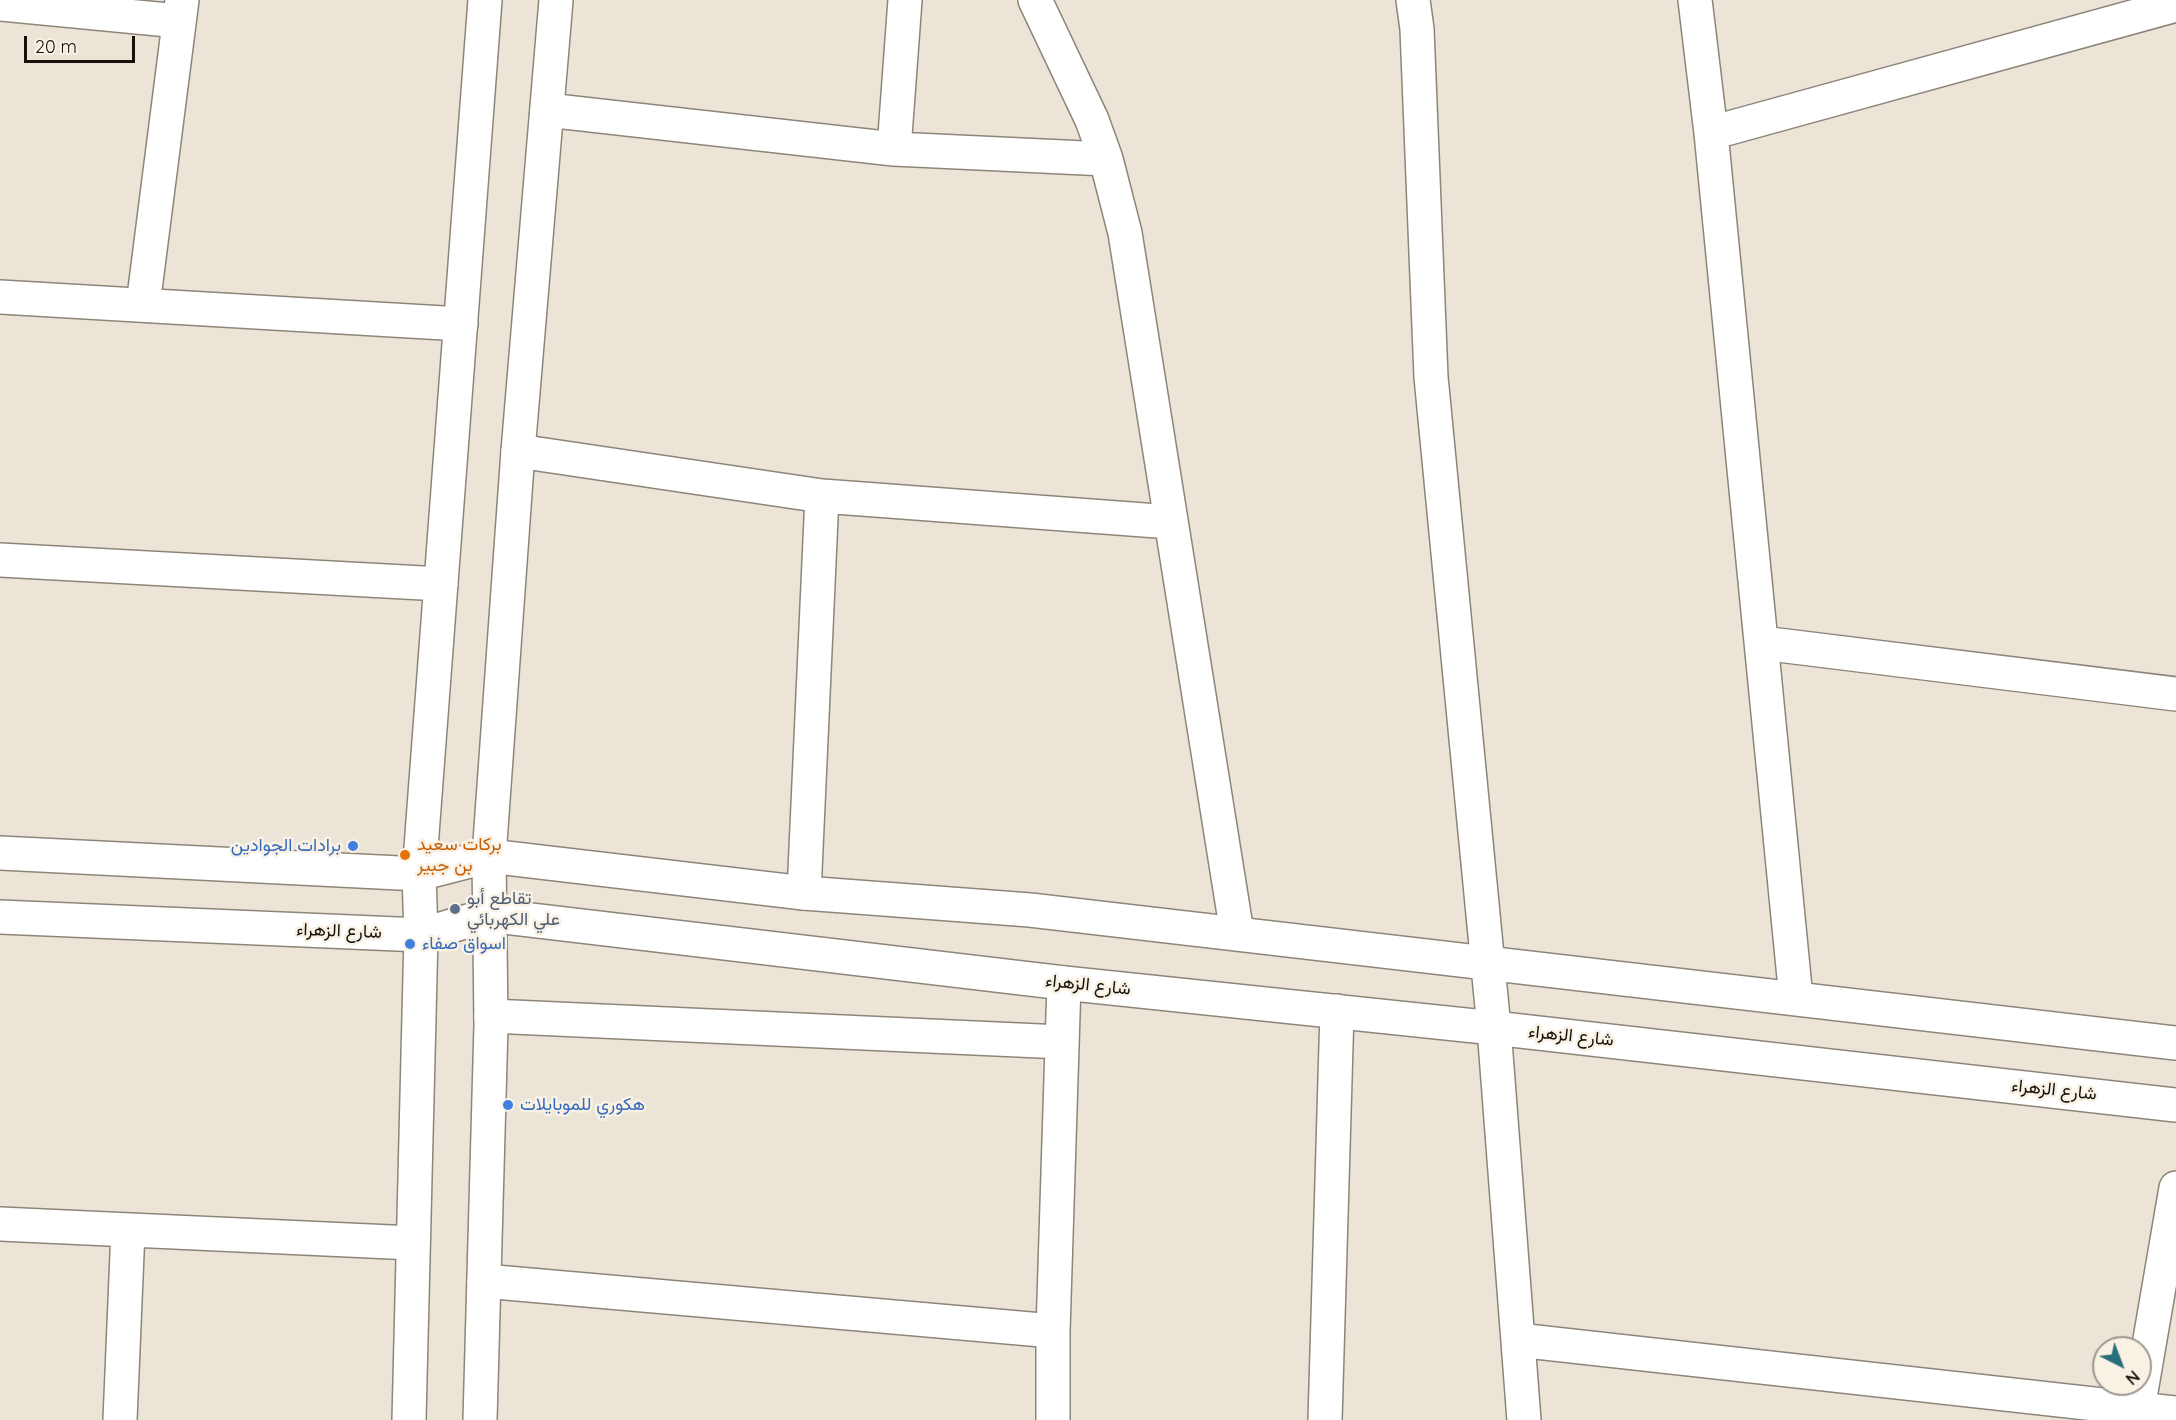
<!DOCTYPE html>
<meta charset="utf-8">
<style>
body{margin:0}
#map{position:relative;width:2176px;height:1420px;overflow:hidden;background:#ece4d6;font-family:Quicksand,sans-serif}
canvas{display:block}
.north{position:absolute;left:2092px;top:1336px;width:60px;height:60px;box-sizing:border-box;background:#f9f1e3;border:2px solid #9d988d;border-radius:50%;rotate:138deg;font-size:16px;font-weight:700;line-height:24px;text-align:center;color:#14120d}
.north::after{content:'';display:block;margin:auto;width:21px;height:27px;background:#286f7c;clip-path:polygon(50% 0,100% 100%,50% 72%,0 100%)}
.scale{position:absolute;left:24px;top:36px;width:111px;height:27px;box-sizing:border-box;border:3px solid #14120d;border-top:0;padding-left:8px;font-size:18px;line-height:21px;white-space:nowrap;color:#14120d;-webkit-text-stroke:4px #f9f1e3;paint-order:stroke}
</style>
<div id="map">
<canvas width="2176" height="1420"></canvas>
<div class="north">N</div>
<div class="scale">20 m</div>
</div>
<script>
const g = document.querySelector('canvas').getContext('2d');
g.lineJoin = 'round';
const poly = rows => new Path2D(rows.map(r => 'M' + r).join(''));
function trace(path, color, width, dash) { g.strokeStyle = color; g.lineWidth = width; g.lineCap = dash ? 'butt' : 'round'; g.setLineDash(dash || []); g.stroke(path); }
function write(font, color, halo, rows, align = 'center') {
  g.font = font + ' Quicksand,Vazirmatn,sans-serif'; g.lineWidth = 5; g.setLineDash([]); g.textBaseline = 'middle'; g.strokeStyle = halo; g.fillStyle = color; for (const [text, x, y, turn = 0] of rows) {
    g.save(); g.translate(x, y); g.rotate((+turn || 0) * Math.PI / 180); g.textAlign = isNaN(turn) ? turn : align; if (halo) g.strokeText(text, 0, 0); g.fillText(text, 0, 0); g.restore();
  }
}
const street = poly([
 [1035,0,1092,120,1106,159,1125,233,1237,933],
 [1413,0,1417,29,1431,377,1494,1028,1524,1420],
 [1695,0,1711,133,1796,998],
 [0,4,179,21],
 [547,110,894,149,1106,159],
 [1711,133,2176,5],
 [894,149,905,0],
 [0,297,461,324],
 [143,305,182,0],
 [518,451,822,496,1171,522],
 [0,560,441,584],
 [1762,643,2176,694],
 [804,893,822,496],
 [491,1016,1062,1042],
 [0,1224,413,1243],
 [484,1281,1053,1331],
 [1518,1340,2176,1413],
 [2138,1409,2176,1188],
 [120,1420,128,1230],
 [1053,1420,1053,1331,1064,983],
 [1325,1420,1337,1011]
]);
const secondary = poly([
 [0,853,419,874,489,856,804,893,1030,910,2176,1043],
 [0,917,421,935,488,915,1064,983,1494,1028,2176,1105],
 [409,1420,421,935,419,874,485,0],
 [480,1420,491,1025,489,856,518,451,556,0]
]);
trace(street, '#8d8579', 36);
trace(secondary, '#8d8579', 36);
trace(street, '#fff', 33);
trace(secondary, '#fff', 33);
for (const [x, y, r, color] of [
 [353,846,6,"#3f7fe0"],
 [405,855,6,"#e8710a"],
 [455,909,6,"#5c6f8a"],
 [410,944,6,"#3f7fe0"],
 [508,1105,6,"#3f7fe0"]
]) { const dot = new Path2D(); dot.arc(x, y, r, 0, 2 * Math.PI); g.fillStyle = color; g.fill(dot); trace(dot, '#f9f1e3', 2); }
write('18px', '#c56008', '#f9f1e3', [
 ["بركات سعيد",417,845],
 ["بن جبير",417,866]
], 'left');
write('18px', '#366cbe', '#f9f1e3', [
 ["برادات الجوادين",341,846,"right"],
 ["اسواق صفاء",422,944],
 ["هكوري للموبايلات",520,1105]
], 'left');
write('18px', '#4e5e75', '#f9f1e3', [
 ["تقاطع أبو",467,899],
 ["علي الكهربائي",467,920]
], 'left');
write('18px', '#14120d', '#f9f1e3', [
 ["شارع الزهراء",339,931,2],
 ["شارع الزهراء",1088,985,6],
 ["شارع الزهراء",1571,1036,6],
 ["شارع الزهراء",2054,1090,6]
]);
</script>
